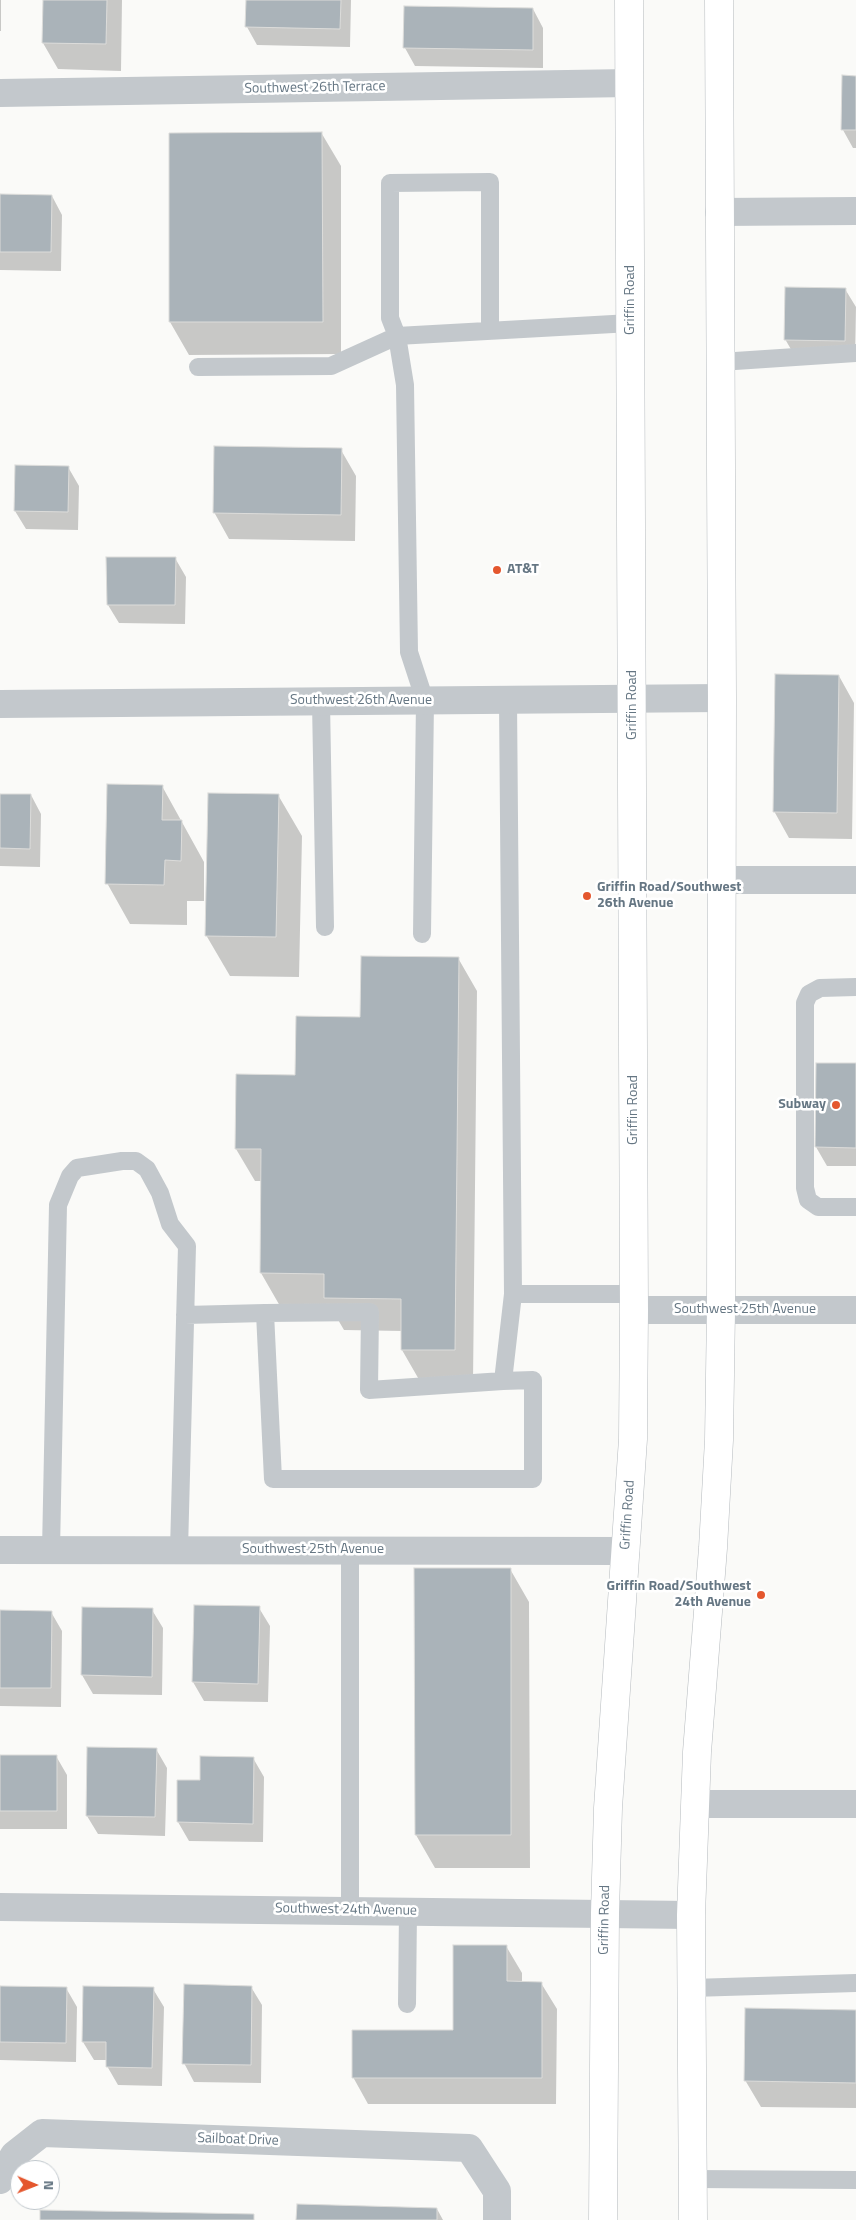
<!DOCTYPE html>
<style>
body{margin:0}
#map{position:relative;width:856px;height:2220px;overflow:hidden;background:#fafaf8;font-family:"Titillium Web",sans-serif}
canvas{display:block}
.north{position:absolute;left:10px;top:2160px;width:50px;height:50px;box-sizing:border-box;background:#fff;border:1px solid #c1c8cd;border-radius:50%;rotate:91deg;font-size:14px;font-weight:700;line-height:20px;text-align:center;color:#657683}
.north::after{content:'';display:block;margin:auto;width:18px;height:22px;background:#e4572e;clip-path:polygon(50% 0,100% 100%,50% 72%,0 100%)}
</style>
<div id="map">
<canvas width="856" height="2220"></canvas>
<div class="north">N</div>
</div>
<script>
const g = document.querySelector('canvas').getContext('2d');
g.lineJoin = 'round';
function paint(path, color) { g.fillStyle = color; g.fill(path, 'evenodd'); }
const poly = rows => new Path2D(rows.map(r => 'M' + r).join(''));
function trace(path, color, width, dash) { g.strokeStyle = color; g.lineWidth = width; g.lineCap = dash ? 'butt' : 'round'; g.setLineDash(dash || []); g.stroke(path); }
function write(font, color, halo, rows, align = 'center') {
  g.font = font + ' "Titillium Web",sans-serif'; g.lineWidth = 5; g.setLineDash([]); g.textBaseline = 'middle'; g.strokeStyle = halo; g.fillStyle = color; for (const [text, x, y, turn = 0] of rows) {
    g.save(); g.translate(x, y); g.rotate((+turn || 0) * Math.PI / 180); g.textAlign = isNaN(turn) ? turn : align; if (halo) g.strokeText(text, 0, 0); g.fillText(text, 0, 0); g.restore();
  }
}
paint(poly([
 [0,0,1,0,1,31,0,31],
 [44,0,122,0,121,71,58,69,43,43],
 [247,0,351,0,350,47,257,45,247,27],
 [533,9,543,28,543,68,415,66,405,48],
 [856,77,856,148,853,148,843,130],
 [322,134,341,166,341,354,189,355,170,322],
 [0,195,52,196,62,215,61,271,0,270],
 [845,289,856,307,855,359,796,358,785,339],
 [341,450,356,476,355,541,229,539,214,512],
 [68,467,79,486,78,530,26,529,15,511],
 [175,558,186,577,185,624,119,623,108,605],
 [839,676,854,703,852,839,789,838,774,811],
 [162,786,204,862,204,901,187,901,187,925,130,924,107,883],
 [0,795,31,795,41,814,40,867,0,866],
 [278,795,302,836,299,977,230,976,206,935],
 [458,958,477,991,473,1383,421,1383,402,1350,403,1331,344,1330,330,1306,280,1306,261,1273,262,1181,255,1181,236,1149,296,1076,361,1018],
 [856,1065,856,1166,827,1166,816,1147],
 [510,1569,529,1602,530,1868,435,1868,416,1835,415,1570],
 [195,1606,259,1608,270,1626,268,1702,204,1701,193,1682],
 [83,1608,152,1610,163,1628,162,1695,93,1694,82,1675],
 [0,1611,51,1612,62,1631,61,1707,0,1706],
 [156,1749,167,1768,165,1836,98,1834,87,1816],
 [0,1756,56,1756,67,1775,67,1829,0,1829],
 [253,1758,264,1777,263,1842,189,1841,178,1822,201,1782],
 [506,1946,522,1973,522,1983,541,1983,557,2009,556,2104,368,2104,353,2077,454,2032],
 [0,1987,66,1988,77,2007,76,2062,0,2060],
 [251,1987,262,2005,261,2083,194,2082,184,2063],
 [153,1989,164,2007,162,2086,118,2085,107,2066,107,2060,94,2060,83,2042],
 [856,2011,856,2108,761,2107,745,2080],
 [437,2209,443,2220,298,2220]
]), '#0003');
const building = poly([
 [43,0,107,0,106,44,42,43,43,0],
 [246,0,341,0,340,29,245,27,246,0],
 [404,6,533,8,533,50,403,48,404,6],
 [842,75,856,76,856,130,841,130,842,75],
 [322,132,323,322,169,322,169,133,322,132],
 [0,194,52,195,51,252,0,252,0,194],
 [785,287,846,288,845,341,784,340,785,287],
 [214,446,342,448,341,515,213,513,214,446],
 [15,465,69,466,68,512,14,511,15,465],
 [106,557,176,557,175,605,107,605,106,557],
 [775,674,839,675,837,813,773,812,775,674],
 [107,784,163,785,162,820,182,820,181,861,165,860,164,885,105,884,107,784],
 [208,793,279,794,276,937,205,936,208,793],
 [0,794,31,794,30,849,0,848,0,794],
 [361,956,459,957,455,1350,401,1350,401,1299,324,1298,324,1274,260,1273,261,1149,235,1149,236,1074,295,1075,296,1016,360,1017,361,956],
 [816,1063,856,1063,856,1148,815,1147,816,1063],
 [414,1568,511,1568,511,1835,415,1835,414,1568],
 [194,1605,260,1606,258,1684,192,1682,194,1605],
 [82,1607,153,1608,152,1677,81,1675,82,1607],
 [0,1610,52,1611,51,1688,0,1688,0,1610],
 [87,1747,157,1748,155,1817,86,1816,87,1747],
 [0,1755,57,1755,57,1811,0,1811,0,1755],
 [200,1756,254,1757,253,1824,177,1822,177,1780,200,1780,200,1756],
 [453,1945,507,1945,507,1981,542,1982,542,2078,352,2078,352,2030,453,2030,453,1945],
 [184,1984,252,1986,251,2065,182,2064,184,1984],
 [0,1986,67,1987,66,2043,0,2042,0,1986],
 [83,1986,154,1987,152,2068,106,2067,106,2042,82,2042,83,1986],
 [745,2008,856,2010,856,2083,744,2081,745,2008],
 [297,2204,437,2208,437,2220,296,2220,297,2204],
 [40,2210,254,2214,254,2220,40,2220,40,2210]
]);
paint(building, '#aab3b9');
trace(building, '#dcdcda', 1);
const primary = poly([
 [603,2220,605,1913,608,1808,633,1439,634,1310,629,0],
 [693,2220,691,1915,697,1752,713,1548,719,1440,721,1310,722,698,719,0]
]);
trace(primary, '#b5babe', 29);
trace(poly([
 [720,362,856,353],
 [198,367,331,366,397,336,631,323],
 [508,700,513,1294,634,1294],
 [321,702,325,927],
 [422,934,425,701,409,652,405,385,397,336,390,318,390,183,490,182,490,331],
 [856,987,820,988,809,994,805,1003,805,1188,808,1200,818,1207,856,1207],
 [265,1313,370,1312,369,1390,503,1381],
 [185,1315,265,1313,273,1479,533,1479,533,1380,503,1381,513,1294],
 [51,1550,58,1205,70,1176,77,1168,122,1161,136,1161,147,1169,160,1193,170,1224,187,1246,179,1550],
 [350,1910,350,1550],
 [692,1988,856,1983],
 [407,2004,408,1910],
 [693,2179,856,2180]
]), '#c3c8cc', 18);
trace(poly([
 [0,93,630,83],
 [719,212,856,211],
 [0,704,722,698],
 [721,880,856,880],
 [634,1310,856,1310],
 [0,1550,626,1551],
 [695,1804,856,1804],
 [0,1907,691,1915],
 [0,2180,14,2155,42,2133,469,2148,497,2191,497,2220]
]), '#c3c8cc', 28);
trace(primary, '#fff', 28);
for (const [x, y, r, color] of [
 [497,570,5,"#e4572e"],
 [587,896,5,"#e4572e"],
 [836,1105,5,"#e4572e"],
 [761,1595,5,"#e4572e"]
]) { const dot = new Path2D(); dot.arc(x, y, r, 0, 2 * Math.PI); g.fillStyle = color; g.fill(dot); trace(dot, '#fff', 2); }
write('14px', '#657683', '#fff', [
 ["Southwest 26th Terrace",315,88,-1],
 ["Griffin Road",631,300,-90],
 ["Southwest 26th Avenue",361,701],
 ["Griffin Road",633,705,-90],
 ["Griffin Road",634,1110,-90],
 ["Southwest 25th Avenue",745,1310],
 ["Griffin Road",628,1515,-86],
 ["Southwest 25th Avenue",313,1550],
 ["Southwest 24th Avenue",346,1910,1],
 ["Griffin Road",605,1920,-89],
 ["Sailboat Drive",238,2140,2]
]);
write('bold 14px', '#657683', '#fff', [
 ["AT&T",507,570],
 ["Griffin Road/Southwest",597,888],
 ["26th Avenue",597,904],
 ["Subway",826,1105,"right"],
 ["Griffin Road/Southwest",751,1587,"right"],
 ["24th Avenue",751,1603,"right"]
], 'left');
</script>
